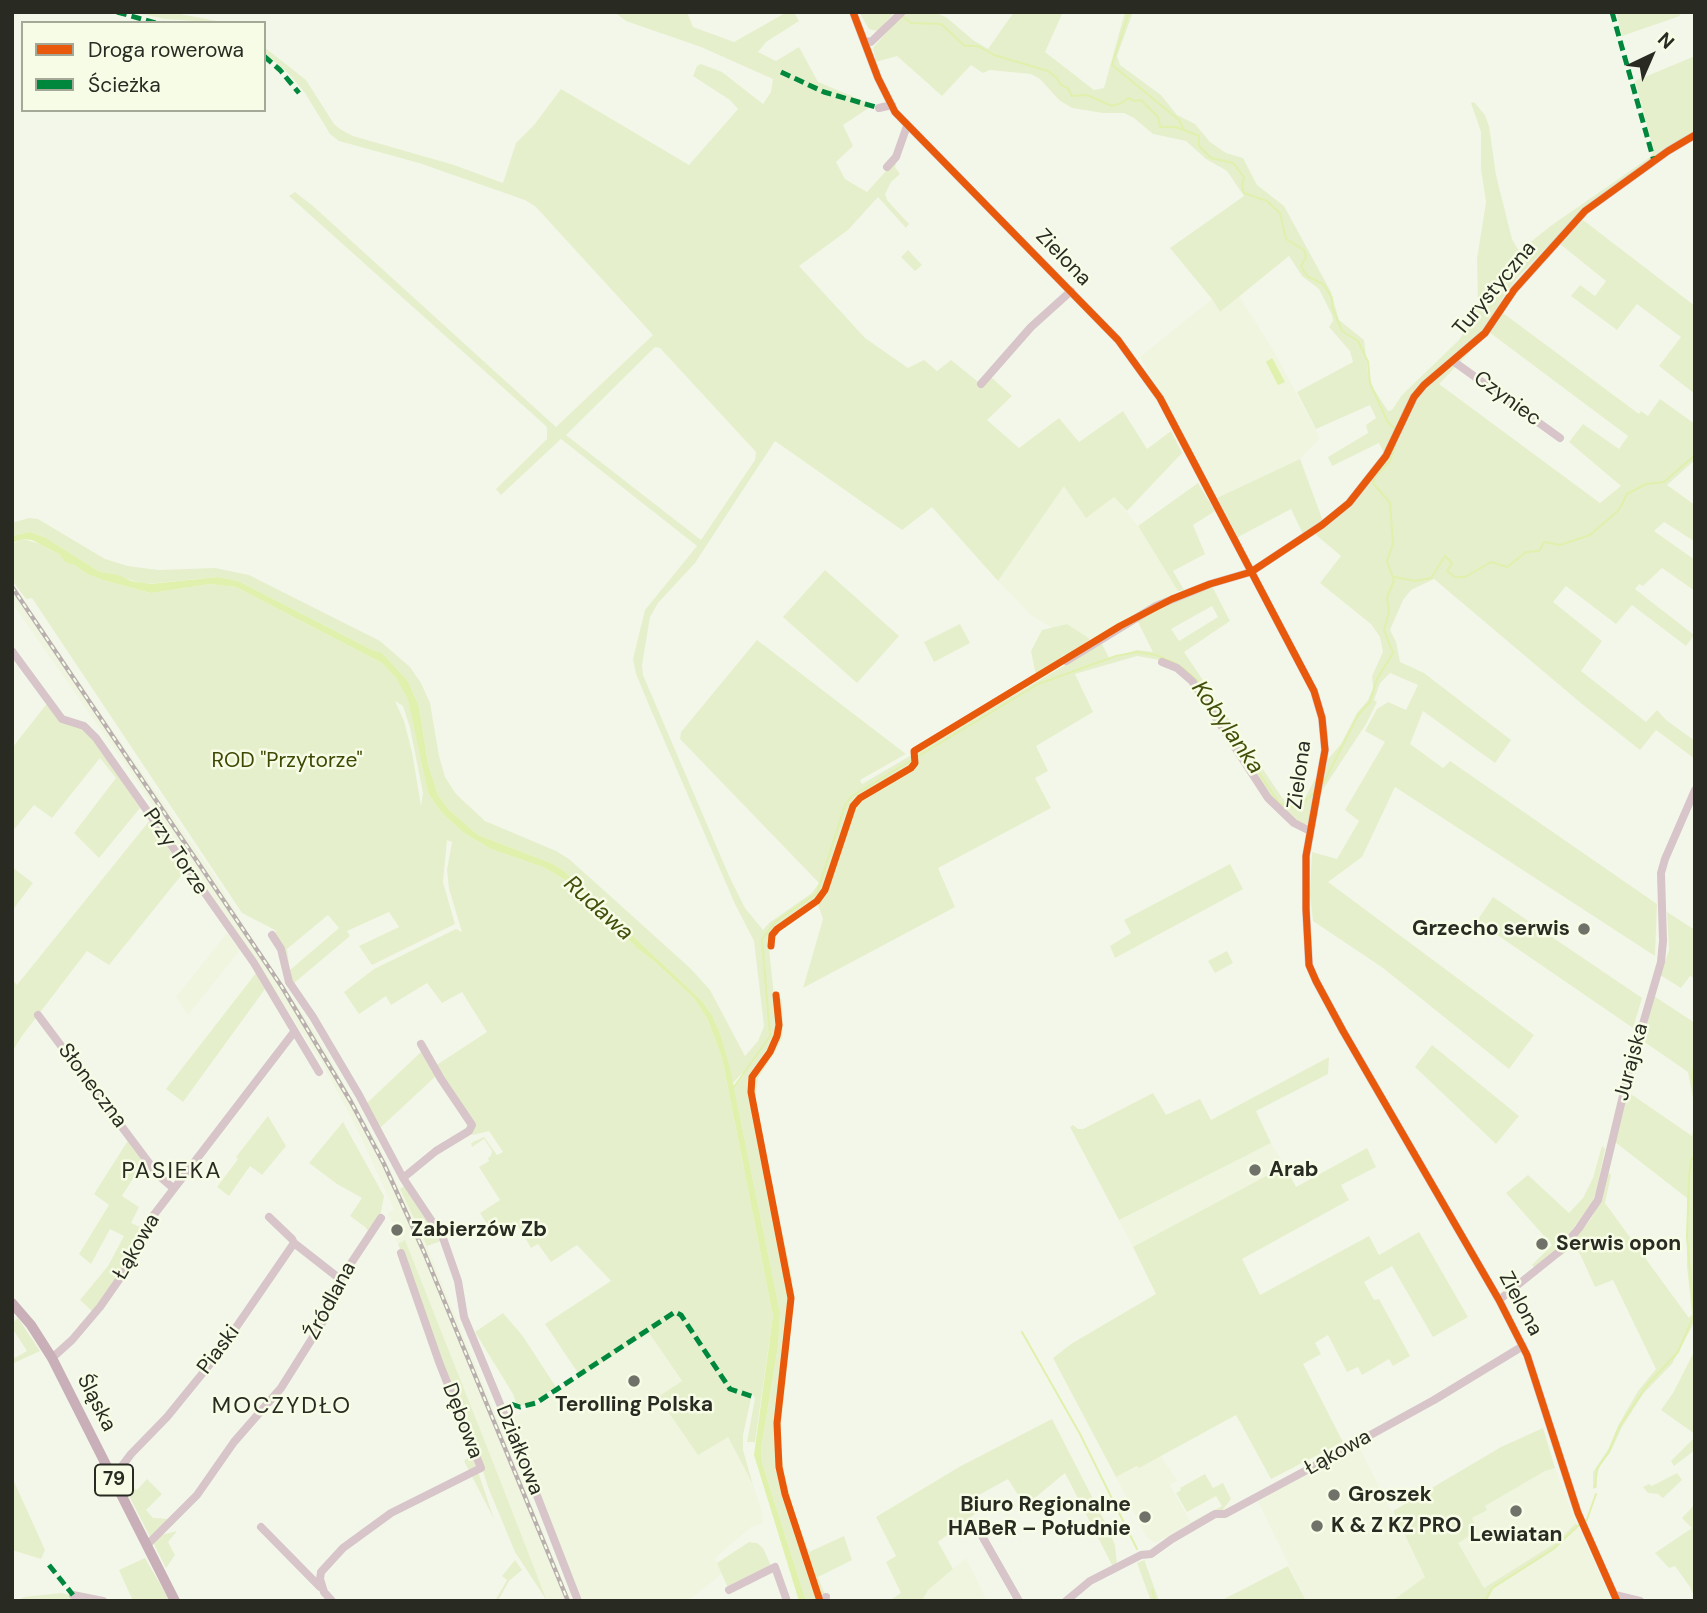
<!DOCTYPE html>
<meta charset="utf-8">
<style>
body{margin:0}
#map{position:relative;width:1707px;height:1613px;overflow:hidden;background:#f3f7ea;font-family:"DM Sans",sans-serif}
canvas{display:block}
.frame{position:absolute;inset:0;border:14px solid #292b23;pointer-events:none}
.legend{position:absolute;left:21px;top:21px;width:245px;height:91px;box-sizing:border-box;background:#f6fce5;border:2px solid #a4a897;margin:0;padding:9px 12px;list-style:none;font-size:21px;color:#292b23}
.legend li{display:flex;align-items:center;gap:14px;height:35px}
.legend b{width:35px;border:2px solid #a4a897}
.north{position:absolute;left:1616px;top:21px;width:70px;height:70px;-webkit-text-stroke:5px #f6fce5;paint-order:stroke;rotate:44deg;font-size:19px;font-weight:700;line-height:28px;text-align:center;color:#292b23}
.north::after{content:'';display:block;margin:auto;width:24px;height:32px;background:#292b23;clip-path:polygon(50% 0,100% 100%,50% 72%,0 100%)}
</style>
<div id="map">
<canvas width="1707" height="1613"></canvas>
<div class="frame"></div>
<ul class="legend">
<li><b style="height:9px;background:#e8590c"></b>Droga rowerowa</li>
<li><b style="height:9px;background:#00873e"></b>Ścieżka</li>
</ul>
<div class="north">N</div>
</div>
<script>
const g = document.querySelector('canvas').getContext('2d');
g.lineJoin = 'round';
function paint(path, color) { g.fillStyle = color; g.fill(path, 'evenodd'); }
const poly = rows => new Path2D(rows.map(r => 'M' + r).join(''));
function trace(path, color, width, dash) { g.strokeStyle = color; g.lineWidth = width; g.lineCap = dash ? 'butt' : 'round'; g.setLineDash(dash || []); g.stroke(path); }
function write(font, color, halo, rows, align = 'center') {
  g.font = font + ' "DM Sans",sans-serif'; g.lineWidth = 5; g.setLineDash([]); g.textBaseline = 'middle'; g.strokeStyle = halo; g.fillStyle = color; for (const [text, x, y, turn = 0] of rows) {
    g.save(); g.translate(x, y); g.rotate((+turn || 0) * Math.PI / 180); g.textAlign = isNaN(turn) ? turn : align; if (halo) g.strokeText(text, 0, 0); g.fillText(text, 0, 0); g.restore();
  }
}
paint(poly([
 [1239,296,1275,353,1320,438,1300,459,1217,498,1140,357,1212,299,1220,312],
 [1064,485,1114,497,1138,526,1178,591,1090,639,1067,624,1053,628,1032,616,998,581],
 [12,582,101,714,210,869,244,926,316,1034,378,1145,427,1246,571,1601,547,1601,405,1241,398,1244,390,1227,393,1225,388,1213,394,1209,354,1123,322,1063,129,770,12,603],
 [227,933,240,950,188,1015,176,997],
 [1271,1143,1285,1166,1133,1247,1119,1220],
 [649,1333,682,1382,659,1397,727,1436,753,1485,762,1512,763,1523,751,1527,715,1558,722,1574,687,1601,579,1601,510,1420],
 [1358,1445,1425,1577,1392,1601,1306,1601,1258,1501],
 [1161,1456,1177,1481,1170,1485,1191,1523,1156,1543,1147,1538,1116,1477],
 [1555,1468,1576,1523,1557,1542,1484,1588,1457,1543,1478,1530,1472,1518,1485,1506,1545,1471],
 [1578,1527,1612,1601,1487,1601,1493,1589,1554,1550],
 [966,1558,987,1601,922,1601,928,1590]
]), '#eff5de');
paint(poly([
 [133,12,170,12,227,23,165,19],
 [614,12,687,12,693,27,734,42,787,12,794,12,799,21,766,42,758,52,776,61,799,47,818,82,873,105,843,125,853,146,836,162,845,179,867,192,886,171,891,162,896,164,895,167,900,174,891,182,885,194,887,200,909,224,906,228,878,197,848,230,799,266,865,338,908,368,924,360,937,371,951,360,982,385,991,377,1012,396,987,420,1019,448,1059,418,1079,442,1123,411,1147,449,1171,431,1182,453,1127,511,1114,497,1086,518,1064,486,998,581,932,507,902,530,775,441,695,563,658,603,650,617,642,665,643,675,730,878,745,908,763,930,769,923,812,893,819,883,680,739,681,732,757,640,906,754,860,780,862,784,1067,664,1101,642,1109,658,1137,650,1153,652,1136,618,1212,586,1230,621,1184,652,1283,799,1298,805,1304,800,1316,777,1308,824,1301,825,1274,803,1194,681,1165,661,1137,656,1075,674,1093,712,1036,746,1048,771,1035,778,1051,808,938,868,955,907,803,988,823,919,816,899,773,930,768,939,774,996,782,999,783,1027,782,1038,775,1052,758,1078,755,1101,792,1278,794,1303,780,1436,784,1471,793,1508,809,1552,844,1536,852,1560,818,1577,825,1595,824,1601,806,1601,762,1463,761,1449,778,1346,780,1313,734,1088,744,1075,742,1073,733,1083,720,1033,712,1015,701,1000,565,872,553,864,478,835,449,810,438,795,428,764,419,707,408,681,382,653,372,650,238,581,218,577,146,584,100,572,42,536,30,532,12,536,12,523,29,518,38,519,105,559,128,566,158,570,215,568,249,575,380,641,410,667,421,683,430,703,439,756,445,777,456,794,485,821,556,851,569,859,638,921,690,968,710,990,745,1056,758,1041,764,1026,754,941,735,904,651,710,636,674,633,659,645,610,697,546,561,439,501,495,496,489,547,439,547,427,289,196,295,192,313,206,556,427,653,335,536,207,525,200,419,163,339,141,330,134,305,93,289,74,264,52,264,47,306,80,334,124,340,129,353,136,454,165,503,183,516,143,534,125,561,89,689,165,738,109,730,100,693,76,697,66,701,64,722,72,763,104,771,92,773,79,701,47,626,21],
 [655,347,660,348,756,452,755,460,701,540,566,435],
 [1212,606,1218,617,1179,641,1171,629],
 [859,12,895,12,878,31,869,29],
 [904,12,933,12,946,17,973,40,988,49,1014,12,1063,12,1045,52,1094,90,1104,88,1125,12,1133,12,1117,56,1120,65,1161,95,1177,115,1195,124,1210,142,1226,153,1243,158,1257,185,1284,206,1331,292,1339,320,1364,340,1368,374,1373,388,1388,411,1392,410,1402,395,1459,340,1473,318,1478,304,1477,259,1486,202,1481,169,1481,132,1471,103,1474,102,1485,115,1489,126,1496,175,1512,239,1519,251,1552,225,1650,157,1654,151,1635,81,1695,56,1695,133,1581,212,1518,277,1504,296,1489,323,1503,313,1639,414,1641,411,1648,416,1660,399,1695,424,1695,460,1667,485,1695,505,1695,539,1694,541,1664,522,1654,531,1695,560,1695,591,1662,568,1643,586,1639,584,1635,589,1694,635,1686,646,1632,605,1616,624,1566,586,1553,602,1602,641,1581,671,1646,722,1657,710,1666,720,1695,741,1695,759,1656,730,1640,750,1582,704,1434,579,1411,590,1403,600,1390,630,1396,642,1400,662,1424,673,1511,740,1495,763,1423,711,1410,744,1443,768,1450,761,1657,904,1655,956,1395,787,1362,857,1328,882,1534,1035,1509,1069,1383,968,1313,921,1310,895,1312,852,1337,859,1359,821,1345,810,1385,742,1365,731,1377,709,1388,702,1406,710,1418,685,1390,673,1380,683,1374,700,1377,702,1366,724,1320,794,1328,759,1341,744,1357,713,1368,700,1373,688,1372,676,1383,652,1380,637,1371,624,1320,583,1341,556,1315,534,1351,505,1384,453,1379,443,1332,466,1328,457,1368,433,1366,425,1376,418,1370,405,1316,429,1297,392,1353,362,1350,351,1329,327,1333,321,1332,315,1319,289,1302,276,1289,256,1220,312,1212,299,1170,248,1244,196,1227,171,1206,159,1186,141,1153,134,1134,118,1124,113,1103,113,1072,108,1059,100,1040,79,1031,74,990,70,983,73,971,65,942,96,897,56,876,62,873,48],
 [1489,332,1628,436,1619,449,1583,424,1569,442,1621,486,1600,503,1439,384],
 [1616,12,1679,12,1680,16,1622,36],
 [1583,220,1695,306,1695,394,1659,366,1681,337,1637,304,1617,330,1571,296,1580,285,1595,296,1606,281,1560,244],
 [908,250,922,265,915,271,901,257],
 [1300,459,1323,521,1303,534,1291,509,1238,537,1217,498],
 [1198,483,1215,511,1193,525,1205,554,1173,571,1184,590,1178,591,1138,526],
 [23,539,40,544,59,554,65,562,76,566,87,574,103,580,151,593,210,584,236,587,382,663,396,678,409,699,428,793,442,813,464,833,491,849,543,867,569,882,638,949,655,962,694,998,708,1020,722,1058,773,1316,755,1442,747,1442,755,1398,752,1394,743,1435,743,1450,753,1485,728,1437,698,1455,658,1397,682,1381,649,1333,580,1376,545,1324,611,1281,577,1245,551,1262,538,1244,531,1248,515,1221,494,1235,480,1213,500,1200,479,1167,489,1161,488,1158,491,1156,492,1151,484,1139,472,1147,471,1143,484,1137,497,1155,503,1152,489,1131,473,1135,470,1132,474,1126,435,1066,487,1032,462,992,442,1003,427,983,391,1005,386,996,359,1014,344,992,374,969,456,929,462,932,449,889,447,870,452,842,447,840,443,882,455,924,372,965,359,946,399,927,389,912,347,931,350,936,293,984,290,970,339,928,328,915,287,949,289,964,286,964,275,930,242,913,32,598,26,599,12,580,12,544],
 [395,701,403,706,410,728,423,793,421,806,412,752,404,721],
 [825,570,899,636,857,683,783,617],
 [960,624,970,643,934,662,924,642],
 [1067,624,1090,639,1069,656,1064,655,1058,660,1057,663,1040,675,1036,675,1031,651,1042,630],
 [49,701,64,718,92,736,140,808,99,858,74,833,116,778,100,758,52,818,34,805,12,832,12,748],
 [150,820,184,872,109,965,87,951,22,1036,12,1052,12,979,17,985],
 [1230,864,1243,889,1115,958,1110,946,1131,933,1124,920],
 [12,867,33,883,12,911],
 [1493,897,1642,998,1633,1028,1477,921],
 [1667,912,1695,930,1695,978,1690,976,1681,988,1660,975,1669,950],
 [1227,951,1233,963,1215,973,1208,961],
 [256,973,265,989,183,1102,166,1089],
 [1654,996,1695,1023,1695,1109,1688,1072,1643,1041],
 [1432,1045,1519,1116,1496,1144,1415,1067],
 [422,1051,436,1076,380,1128,366,1104],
 [1329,1057,1328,1074,1256,1111,1271,1143,1119,1220,1070,1127,1073,1125,1078,1129,1083,1129,1153,1093,1166,1115,1200,1099,1211,1120],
 [1628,1092,1692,1136,1695,1117,1695,1160,1692,1163,1695,1165,1695,1321,1672,1364,1643,1394,1622,1427,1610,1453,1600,1465,1596,1477,1597,1487,1593,1489,1593,1472,1609,1448,1619,1424,1638,1391,1656,1369,1613,1280,1595,1287,1581,1256,1574,1246,1557,1259,1591,1219,1602,1199,1608,1173,1611,1175,1605,1203,1689,1318,1692,1314,1687,1266,1687,1198,1615,1142],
 [268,1116,286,1146,262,1175,250,1166,229,1196,217,1187,238,1159,236,1157],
 [343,1122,384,1196,380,1217,369,1232,365,1227,350,1216,362,1198,337,1184,309,1163],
 [129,1139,144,1161,122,1196,139,1207,131,1223,144,1229,121,1272,93,1312,80,1300,108,1266,124,1236,110,1229,91,1264,79,1254,109,1205,94,1194],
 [1602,1146,1605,1149,1596,1192,1591,1205,1557,1249,1535,1268,1532,1265,1552,1245,1506,1193,1528,1175,1569,1213,1583,1198,1593,1178],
 [1367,1148,1376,1167,1341,1185,1349,1200,1242,1259,1260,1295,1369,1236,1379,1255,1419,1232,1468,1317,1433,1337,1392,1266,1364,1282,1374,1300,1379,1299,1410,1356,1393,1366,1389,1359,1362,1375,1358,1367,1347,1372,1328,1335,1315,1343,1321,1354,1303,1364,1343,1442,1271,1479,1236,1415,1139,1468,1137,1466,1116,1477,1053,1358,1071,1344,1156,1294,1133,1247,1285,1166,1296,1187],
 [404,1186,441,1241,427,1246,400,1189],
 [405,1240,496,1470,547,1601,515,1552,488,1487,477,1452,398,1244],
 [503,1313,522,1335,556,1387,527,1406,516,1403,513,1394,475,1332],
 [18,1318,40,1351,12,1364,12,1354,15,1358,27,1351,12,1328,12,1323],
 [1695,1350,1695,1434,1661,1410,1673,1393],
 [1052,1419,1106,1524,1115,1545,1117,1565,1113,1567,1065,1473,1025,1506,1008,1479,968,1501,975,1514,938,1542,953,1569,928,1590,922,1601,889,1601,901,1593,886,1562,896,1556,876,1517,959,1467],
 [1543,1428,1555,1468,1545,1471,1485,1506,1487,1510,1472,1518,1478,1530,1458,1543,1484,1588,1557,1542,1576,1523,1578,1527,1554,1550,1493,1589,1487,1601,1392,1601,1425,1577,1393,1511,1501,1447],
 [1695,1437,1695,1450,1674,1466,1671,1461],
 [472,1454,494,1519,464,1461],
 [1677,1473,1682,1480,1663,1498,1658,1494,1648,1493,1643,1487,1649,1484,1652,1486],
 [1205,1474,1213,1488,1223,1483,1231,1499,1222,1511,1192,1527,1190,1523,1222,1506,1216,1496,1187,1512,1176,1493,1181,1490,1180,1488],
 [12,1477,45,1550,41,1559,12,1550],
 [147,1479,162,1494,146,1510,153,1518,169,1519,162,1535,177,1531,168,1542,175,1555,166,1568,124,1486,130,1486,137,1490],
 [1695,1504,1695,1599,1690,1587,1675,1566,1669,1568,1655,1553,1692,1528,1682,1518],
 [749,1542,757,1543,763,1548,771,1566,728,1588,717,1563],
 [145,1558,170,1601,133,1601,119,1570],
 [515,1560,522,1570,509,1581,498,1601,495,1601,507,1580,502,1576],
 [1145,1560,1145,1562,1159,1601,1151,1601,1137,1563],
 [1288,1566,1306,1601,1220,1601,1232,1595],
 [62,1593,92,1601,16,1601,24,1597]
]), '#e6efcb');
paint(poly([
 [1272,358,1285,382,1278,385,1266,362],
 [30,532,44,537,100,572,118,575,131,581,150,584,218,577,238,581,372,650,382,653,408,681,419,707,428,764,438,795,449,810,478,835,553,864,565,872,701,1000,712,1015,720,1033,730,1068,780,1313,778,1346,761,1449,762,1463,806,1601,799,1601,754,1455,773,1316,722,1058,708,1020,694,998,655,962,638,949,569,882,543,867,491,849,464,833,442,813,428,793,408,699,396,678,382,663,236,587,210,584,151,593,103,580,87,574,76,566,65,562,59,554,32,540,23,539,12,543,12,536]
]), '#e0f0ad');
trace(poly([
 [1129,12,1112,65,1179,120,1184,130],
 [902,16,911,23,941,24,965,46,978,46,994,55,1048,71,1057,78,1061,85,1068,88,1072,96,1087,95,1112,106,1122,103,1128,98,1135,101,1141,100,1158,117,1160,127,1176,127,1199,136,1199,146,1211,158,1233,163,1244,177,1242,186,1244,193,1267,201,1280,213,1286,239,1304,250,1306,257,1301,266,1307,276,1323,284,1332,298,1332,307,1342,331,1358,341,1368,362,1370,383,1387,421,1394,428],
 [1395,577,1415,581,1431,578,1445,556,1452,563,1447,571,1455,577,1465,577,1491,562,1507,567,1526,552,1539,551,1544,542,1560,545,1590,535,1619,510,1627,494,1646,484,1664,482,1695,455],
 [1182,667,1199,682,1279,803,1297,808,1314,793],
 [1323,784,1358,715,1370,702,1377,679,1393,653,1384,630,1389,612,1387,597,1394,581,1387,561,1393,544,1390,503,1373,483,1375,477,1390,461,1396,444],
 [1695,1061,1692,1077,1695,1091],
 [734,1087,770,1036,762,939,775,922,817,893,845,805,852,796,1038,684,1116,656,1137,652,1156,655,1177,664],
 [1022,1332,1080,1434,1137,1549],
 [1595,1487,1597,1469,1608,1453,1619,1427,1647,1385,1678,1352,1694,1315,1687,1237,1689,1177,1691,1160,1695,1155],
 [1586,1522,1596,1494],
 [1152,1590,1155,1601],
 [1485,1601,1492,1588,1553,1549,1579,1525]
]), '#e0f0ad', 2);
trace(poly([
 [853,12,878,78,895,112,1118,340,1160,398,1314,691,1322,718,1325,750,1306,856,1306,909,1309,965,1316,981,1343,1031,1499,1300,1527,1355,1578,1513,1617,1601],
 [865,41,871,42,902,12],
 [879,108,892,105],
 [887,167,896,157,907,126],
 [1453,361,1560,438],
 [981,384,1031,327,1071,291],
 [12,651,62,719,84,726,96,738,254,963,319,1072],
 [1066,661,1156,606,1210,584,1251,572,1322,525,1349,503,1386,456,1414,397,1424,385,1485,333,1514,290,1585,211,1668,151,1695,135],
 [1162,662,1177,668,1192,681,1268,798,1294,823,1310,831],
 [272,935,281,949,289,982,313,1017,359,1095,403,1178,443,1238,458,1281,464,1317,522,1457,578,1601],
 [38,1015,158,1175,173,1188],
 [403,1178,436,1151,469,1131,472,1125,441,1079,421,1044],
 [294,1243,340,1279],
 [1499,1300,1560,1251,1579,1228,1598,1200,1628,1075,1661,962,1663,941,1661,873,1665,859,1695,790],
 [52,1358,72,1340,100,1307,123,1274,153,1216,294,1032],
 [113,1478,131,1454,167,1417,215,1358,294,1243,292,1239,269,1217],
 [261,1527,320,1587],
 [982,1536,1019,1601],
 [147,1545,197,1495,234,1442,281,1388,325,1318,326,1301,381,1218],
 [729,1590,775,1567,787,1601],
 [73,1595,103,1601],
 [1615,1595,1640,1601],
 [332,1601,324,1592,320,1579,321,1572,343,1548,391,1513,481,1468,439,1362,401,1253],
 [825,1601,826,1597],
 [1066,1601,1090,1581,1141,1555,1151,1554,1172,1539,1215,1514,1225,1514,1305,1471,1434,1400,1523,1346]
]), '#d7c5c9', 8);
trace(poly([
 [12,1303,31,1325,52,1358,175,1601]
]), '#c9b0b8', 10);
const rail = poly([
 [12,587,282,987,351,1102,384,1164,424,1252,568,1601]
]);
trace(rail, '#b8afae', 4.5);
trace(rail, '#f6fce5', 2, [5]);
trace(poly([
 [117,12,156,23],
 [1612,12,1654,161],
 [264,56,280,70,299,93],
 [781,72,824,92,879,108],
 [511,1404,520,1407,536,1403,675,1312,681,1315,730,1389,754,1397],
 [49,1565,73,1595]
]), '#00873e', 5, [10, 5]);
trace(poly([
 [853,12,878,78,895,112,1118,340,1160,398,1314,691,1322,718,1325,750,1306,856,1306,909,1309,965,1316,981,1343,1031,1499,1300,1527,1355,1578,1513,1617,1601],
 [771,946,772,935,777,929,817,901,825,890,853,806,860,798,911,768,915,763,914,751,1120,626,1172,599,1210,584,1251,572,1322,525,1349,503,1386,456,1414,397,1424,385,1485,333,1514,290,1585,211,1668,151,1695,135],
 [776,995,779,1025,777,1036,770,1052,752,1077,751,1092,791,1298,777,1423,779,1467,785,1494,820,1601]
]), '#e8590c', 7);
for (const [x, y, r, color] of [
 [1584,929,7,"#707269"],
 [1255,1170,7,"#707269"],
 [397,1230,7,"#707269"],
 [1542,1244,7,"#707269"],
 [634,1381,7,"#707269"],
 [1334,1495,7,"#707269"],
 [1516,1511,7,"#707269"],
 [1145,1517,7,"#707269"],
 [1317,1526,7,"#707269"]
]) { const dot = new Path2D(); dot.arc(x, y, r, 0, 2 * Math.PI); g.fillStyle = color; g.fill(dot); trace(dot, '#f6fce5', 2.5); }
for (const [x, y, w] of [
 [114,1480,38]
]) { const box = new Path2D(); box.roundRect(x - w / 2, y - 15.5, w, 31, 5); g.fillStyle = '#f6fce5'; g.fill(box); trace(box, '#292b23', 2); }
write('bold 19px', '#292b23', null, [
 ["79",114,1480]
]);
write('21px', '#292b23', '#f6fce5', [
 ["Zielona",1063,258,46],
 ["Turystyczna",1495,289,-50],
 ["Czyniec",1507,399,36],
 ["Zielona",1300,775,-82],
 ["Przy Torze",175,852,56],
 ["Jurajska",1632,1062,-75],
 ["Słoneczna",92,1086,53],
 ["Łąkowa",137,1247,-60],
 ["Źródlana",331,1301,-62],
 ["Zielona",1520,1304,62],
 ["Piaski",219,1350,-53],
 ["Śląska",96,1403,63],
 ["Dębowa",462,1421,69],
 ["Działkowa",519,1450,68],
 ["Łąkowa",1338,1453,-29]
]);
write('21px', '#3d4802', '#f6fce5', [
 ["ROD \"Przytorze\"",287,761]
]);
write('bold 21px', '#292b23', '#f6fce5', [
 ["Grzecho serwis",1570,929,"right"],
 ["Arab",1269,1170],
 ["Zabierzów Zb",411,1230],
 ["Serwis opon",1556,1244],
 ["Terolling Polska",634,1405,"center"],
 ["Groszek",1348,1495],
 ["Biuro Regionalne",1131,1505,"right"],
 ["HABeR – Południe",1131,1529,"right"],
 ["K & Z KZ PRO",1331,1526],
 ["Lewiatan",1516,1535,"center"]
], 'left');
write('italic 23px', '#424e0a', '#f6fce5', [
 ["Kobylanka",1227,728,55],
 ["Rudawa",598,909,42]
]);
g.letterSpacing = '2px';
write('23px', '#292b23', '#f6fce5', [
 ["PASIEKA",172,1172],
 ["MOCZYDŁO",282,1407]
]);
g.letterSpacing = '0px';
</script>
